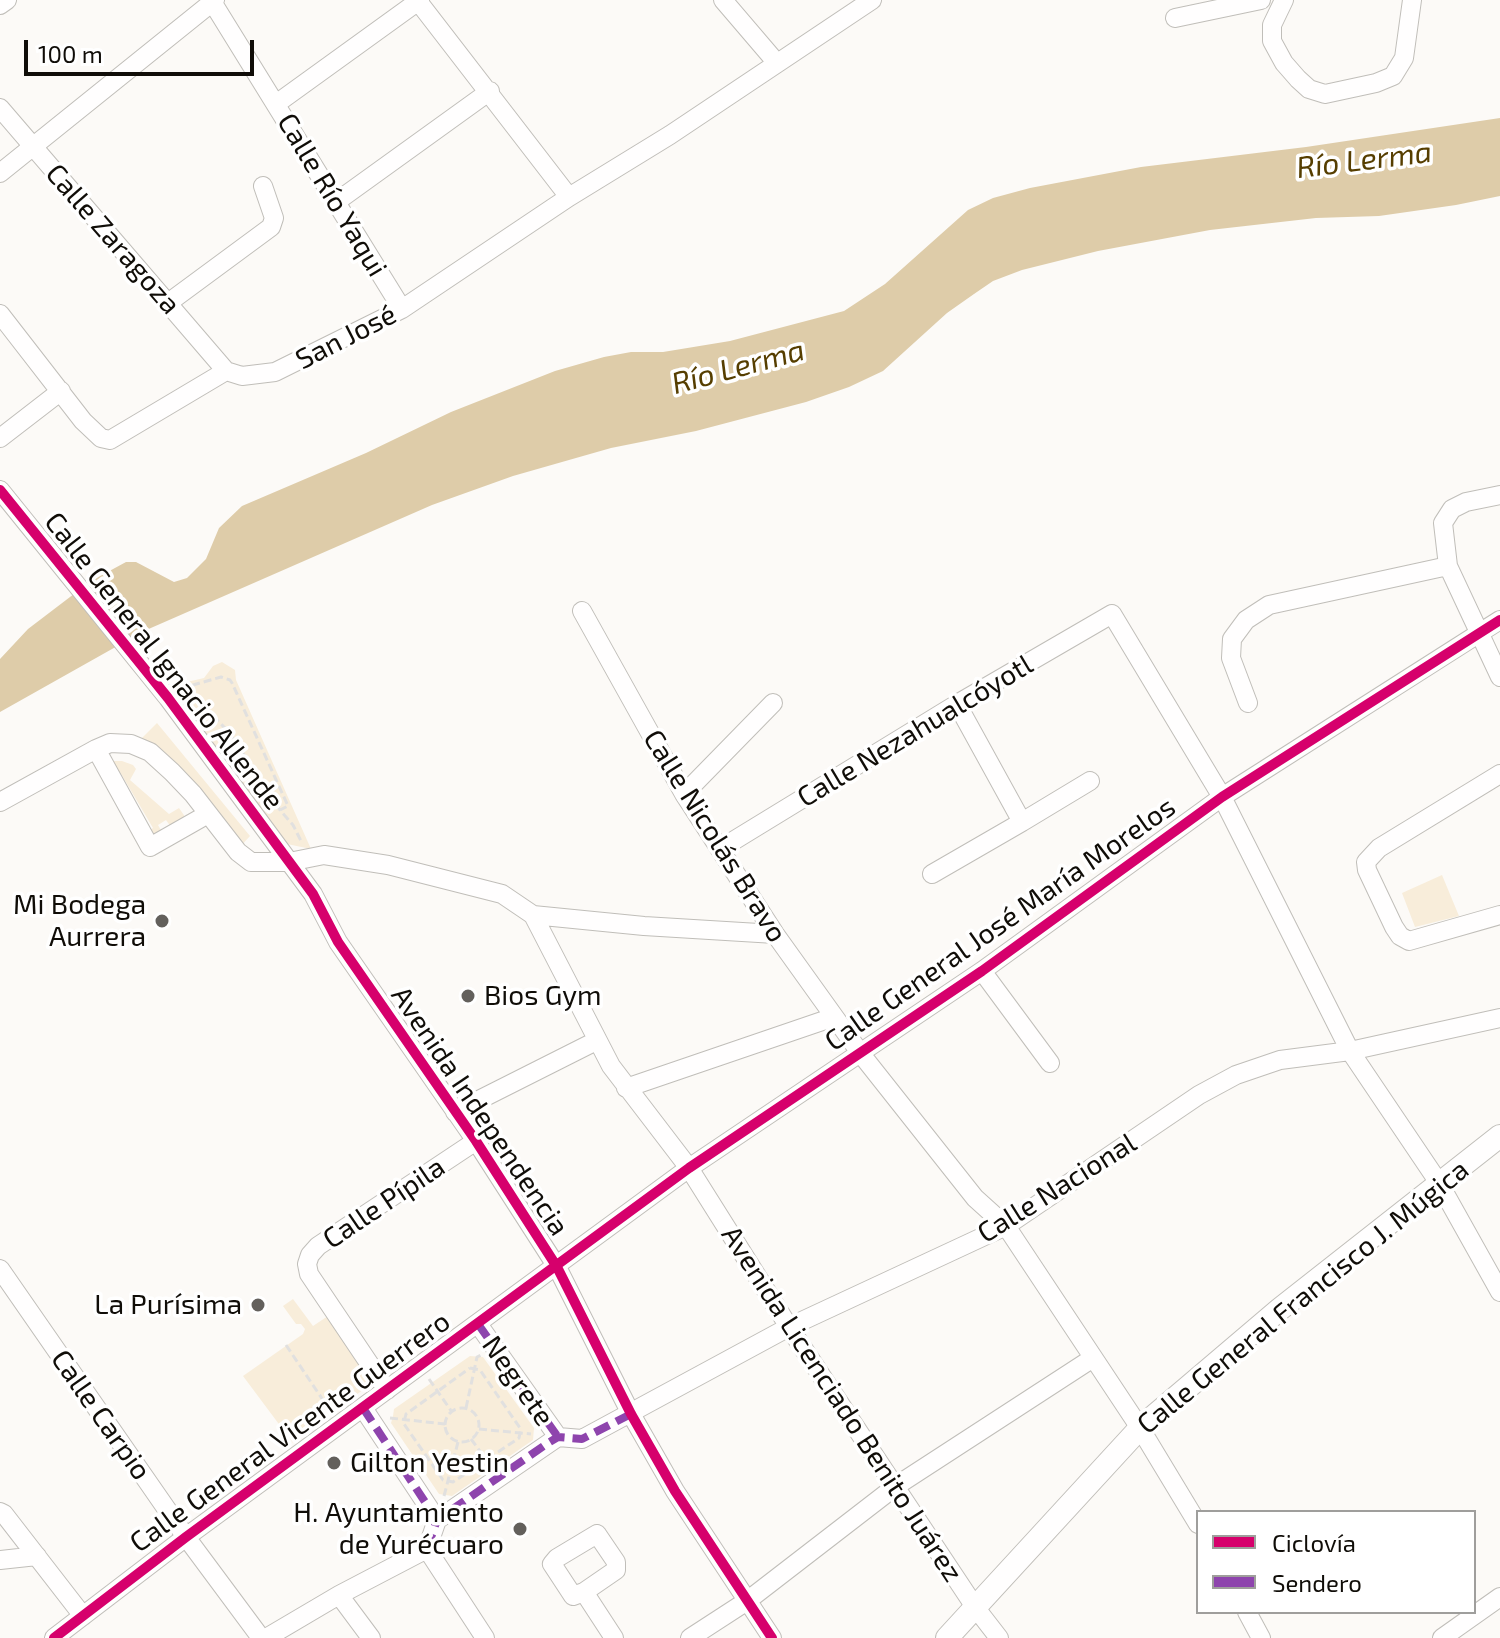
<!DOCTYPE html>
<meta charset="utf-8">
<style>
body{margin:0}
#map{position:relative;width:1500px;height:1638px;overflow:hidden;background:#fcfaf7;font-family:"Exo 2",sans-serif}
canvas{display:block}
.legend{position:absolute;left:1196px;top:1510px;width:280px;height:104px;box-sizing:border-box;background:#fff;border:2px solid #9f9e9c;margin:0;padding:10px 14px;list-style:none;font-size:24px;color:#100d08}
.legend li{display:flex;align-items:center;gap:16px;height:40px}
.legend b{width:40px;border:2px solid #9f9e9c}
.scale{position:absolute;left:24px;top:40px;width:230px;height:36px;box-sizing:border-box;border:4px solid #100d08;border-top:0;padding-left:10px;font-size:24px;line-height:28px;white-space:nowrap;color:#100d08;-webkit-text-stroke:6px #fff;paint-order:stroke}
</style>
<div id="map">
<canvas width="1500" height="1638"></canvas>
<ul class="legend">
<li><b style="height:10px;background:#d6006c"></b>Ciclovía</li>
<li><b style="height:10px;background:#8e44ad"></b>Sendero</li>
</ul>
<div class="scale">100 m</div>
</div>
<script>
const g = document.querySelector('canvas').getContext('2d');
g.lineJoin = 'round';
function paint(path, color) { g.fillStyle = color; g.fill(path, 'evenodd'); }
const poly = rows => new Path2D(rows.map(r => 'M' + r).join(''));
function trace(path, color, width, dash) { g.strokeStyle = color; g.lineWidth = width; g.lineCap = dash ? 'butt' : 'round'; g.setLineDash(dash || []); g.stroke(path); }
function write(font, color, halo, rows, align = 'center') {
  g.font = font + ' "Exo 2",sans-serif'; g.lineWidth = 7; g.setLineDash([]); g.textBaseline = 'middle'; g.strokeStyle = halo; g.fillStyle = color; for (const [text, x, y, turn = 0] of rows) {
    g.save(); g.translate(x, y); g.rotate((+turn || 0) * Math.PI / 180); g.textAlign = isNaN(turn) ? turn : align; if (halo) g.strokeText(text, 0, 0); g.fillText(text, 0, 0); g.restore();
  }
}
paint(poly([
 [222,662,235,670,236,680,311,849,287,844,170,700,174,685,204,678,213,666],
 [157,723,250,836,240,847,139,741],
 [112,761,122,761,133,765,136,769,130,780,169,814,179,808,188,821,173,830,166,820,158,825,163,834,149,841,145,833,153,828,120,772,109,777],
 [1442,875,1459,916,1415,927,1402,893],
 [293,1299,313,1326,328,1316,371,1378,368,1386,293,1443,243,1376,303,1334,305,1329,301,1324,296,1324,283,1306],
 [470,1356,483,1357,534,1428,533,1440,452,1496,439,1494,391,1423,393,1416,394,1409]
]), '#f8edda');
paint(poly([
 [1500,118,1500,196,1456,205,1379,216,1316,218,1210,230,1098,251,1022,270,993,281,974,294,947,313,883,371,849,387,806,402,696,431,611,448,513,476,432,505,144,631,0,712,0,659,28,629,91,581,126,562,136,562,174,582,187,578,206,559,219,528,242,506,366,453,451,412,555,371,604,357,631,352,663,352,730,341,844,311,885,284,968,210,993,198,1030,188,1141,167,1306,147]
]), '#decca9');
const minor = poly([
 [211,0,402,309],
 [417,0,569,197],
 [723,0,776,62],
 [1284,0,1272,25,1272,41,1284,63,1298,79,1309,89,1325,94,1376,83,1393,76,1404,58,1412,0],
 [0,5,7,0],
 [1175,18,1261,0],
 [276,104,420,0],
 [0,108,226,371],
 [0,173,215,0],
 [336,202,490,91],
 [168,303,271,227,274,218,263,186],
 [0,314,83,421,101,438,110,440,226,371,242,376,275,372,402,309,569,197,670,135,872,0],
 [0,438,61,391],
 [0,490,168,698,313,894,338,942,476,1141,557,1267,631,1414,675,1491,772,1638],
 [1500,495,1466,502,1452,509,1443,523,1448,566,1500,677],
 [582,611,684,794,775,934,861,1054,975,1198,1006,1226,1140,1428,1198,1524],
 [1248,703,1231,658,1232,639,1246,620,1269,605,1448,566],
 [96,749,150,847,208,814],
 [1500,774,1379,848,1366,862,1367,870,1394,927,1400,936,1409,941,1500,915],
 [684,794,773,703],
 [0,802,96,749,110,743,131,744,150,752,172,772,193,794,238,852,251,862,289,862,324,855,388,865,502,894,533,915,644,926,775,934],
 [1022,822,1090,781],
 [720,849,957,704,1112,614,1222,797,1350,1051,1439,1183,1500,1292],
 [932,874,1022,822,957,704],
 [533,915,611,1066,689,1168,789,1327,975,1607,999,1638],
 [982,971,1050,1063],
 [626,1088,834,1017],
 [455,1112,596,1041],
 [0,1269,186,1537,261,1638],
 [478,1324,558,1437],
 [387,1390,309,1274,307,1264,310,1255,318,1246,476,1141],
 [363,1408,437,1520],
 [0,1512,4,1514,83,1616],
 [597,1534,616,1562,616,1570,584,1592,573,1596,552,1564,557,1558,597,1534],
 [427,1549,437,1520,558,1437,582,1439,789,1327,1006,1226,1199,1095,1236,1075,1280,1060,1350,1051,1500,1018],
 [427,1549,485,1638],
 [0,1560,37,1556],
 [584,1592,614,1638],
 [339,1595,371,1638],
 [1247,1612,1261,1638],
 [54,1638,186,1537,689,1168,982,971,1222,797,1500,620],
 [266,1638,339,1595,427,1549],
 [690,1638,747,1601,896,1486,1093,1358],
 [1442,1638,1500,1597]
]);
const major = poly([
 [947,1638,1140,1428,1280,1309,1500,1136]
]);
trace(minor, '#c0beb9', 20);
trace(major, '#c0beb9', 24);
trace(poly([
 [280,810,229,732,193,696,190,688,193,685,221,677,230,680,232,683,288,806,280,810,293,825,301,841],
 [286,1345,331,1412],
 [470,1368,480,1370,520,1428,520,1433,519,1438,453,1482,443,1480,404,1424,405,1418,406,1414,470,1368],
 [429,1379,452,1412],
 '445 1425a17 17 0 1 1 34 0a17 17 0 1 1-34 0Z',
 [466,1408,477,1357,481,1355],
 [390,1418,445,1424],
 [479,1429,531,1434],
 [471,1439,490,1465],
 [444,1496,458,1442]
]), '#e1e0df', 3, [8, 4]);
trace(minor, '#fffefe', 18);
trace(major, '#fffefe', 22);
trace(poly([
 [478,1324,558,1437],
 [363,1408,437,1520],
 [427,1549,437,1520,548,1443,558,1437,582,1439,631,1414]
]), '#8e44ad', 8, [16, 8]);
trace(poly([
 [0,490,168,698,313,894,338,942,476,1141,557,1267,631,1414,675,1491,772,1638],
 [54,1638,186,1537,689,1168,982,971,1222,797,1500,620]
]), '#d6006c', 10);
for (const [x, y, r, color] of [
 [162,921,8,"#63605c"],
 [468,996,8,"#63605c"],
 [258,1305,8,"#63605c"],
 [334,1463,8,"#63605c"],
 [520,1529,8,"#63605c"]
]) { const dot = new Path2D(); dot.arc(x, y, r, 0, 2 * Math.PI); g.fillStyle = color; g.fill(dot); trace(dot, '#fff', 3); }
write('28px', '#100d08', '#fff', [
 ["Calle Río Yaqui",332,195,59],
 ["Calle Zaragoza",113,239,49],
 ["San José",346,337,-27],
 ["Calle General Ignacio Allende",164,661,52],
 ["Calle Nezahualcóyotl",915,731,-31],
 ["Calle Nicolás Bravo",715,836,58],
 ["Calle General José María Morelos",1000,924,-35],
 ["Avenida Independencia",480,1111,56],
 ["Calle Nacional",1057,1188,-32],
 ["Calle Pípila",384,1203,-34],
 ["Calle General Francisco J. Múgica",1303,1297,-39],
 ["Negrete",518,1381,55],
 ["Avenida Licenciado Benito Juárez",842,1404,57],
 ["Calle Carpio",101,1415,55],
 ["Calle General Vicente Guerrero",290,1432,-36]
]);
write('28px', '#100d08', '#fff', [
 ["Mi Bodega",146,905],
 ["Aurrera",146,937],
 ["Bios Gym",484,996,"left"],
 ["La Purísima",242,1305],
 ["Gilton Yestin",350,1463,"left"],
 ["H. Ayuntamiento",504,1513],
 ["de Yurécuaro",504,1545]
], 'right');
write('italic 30px', '#563e00', '#fff', [
 ["Río Lerma",1364,160,-7],
 ["Río Lerma",738,367,-15]
]);
</script>
